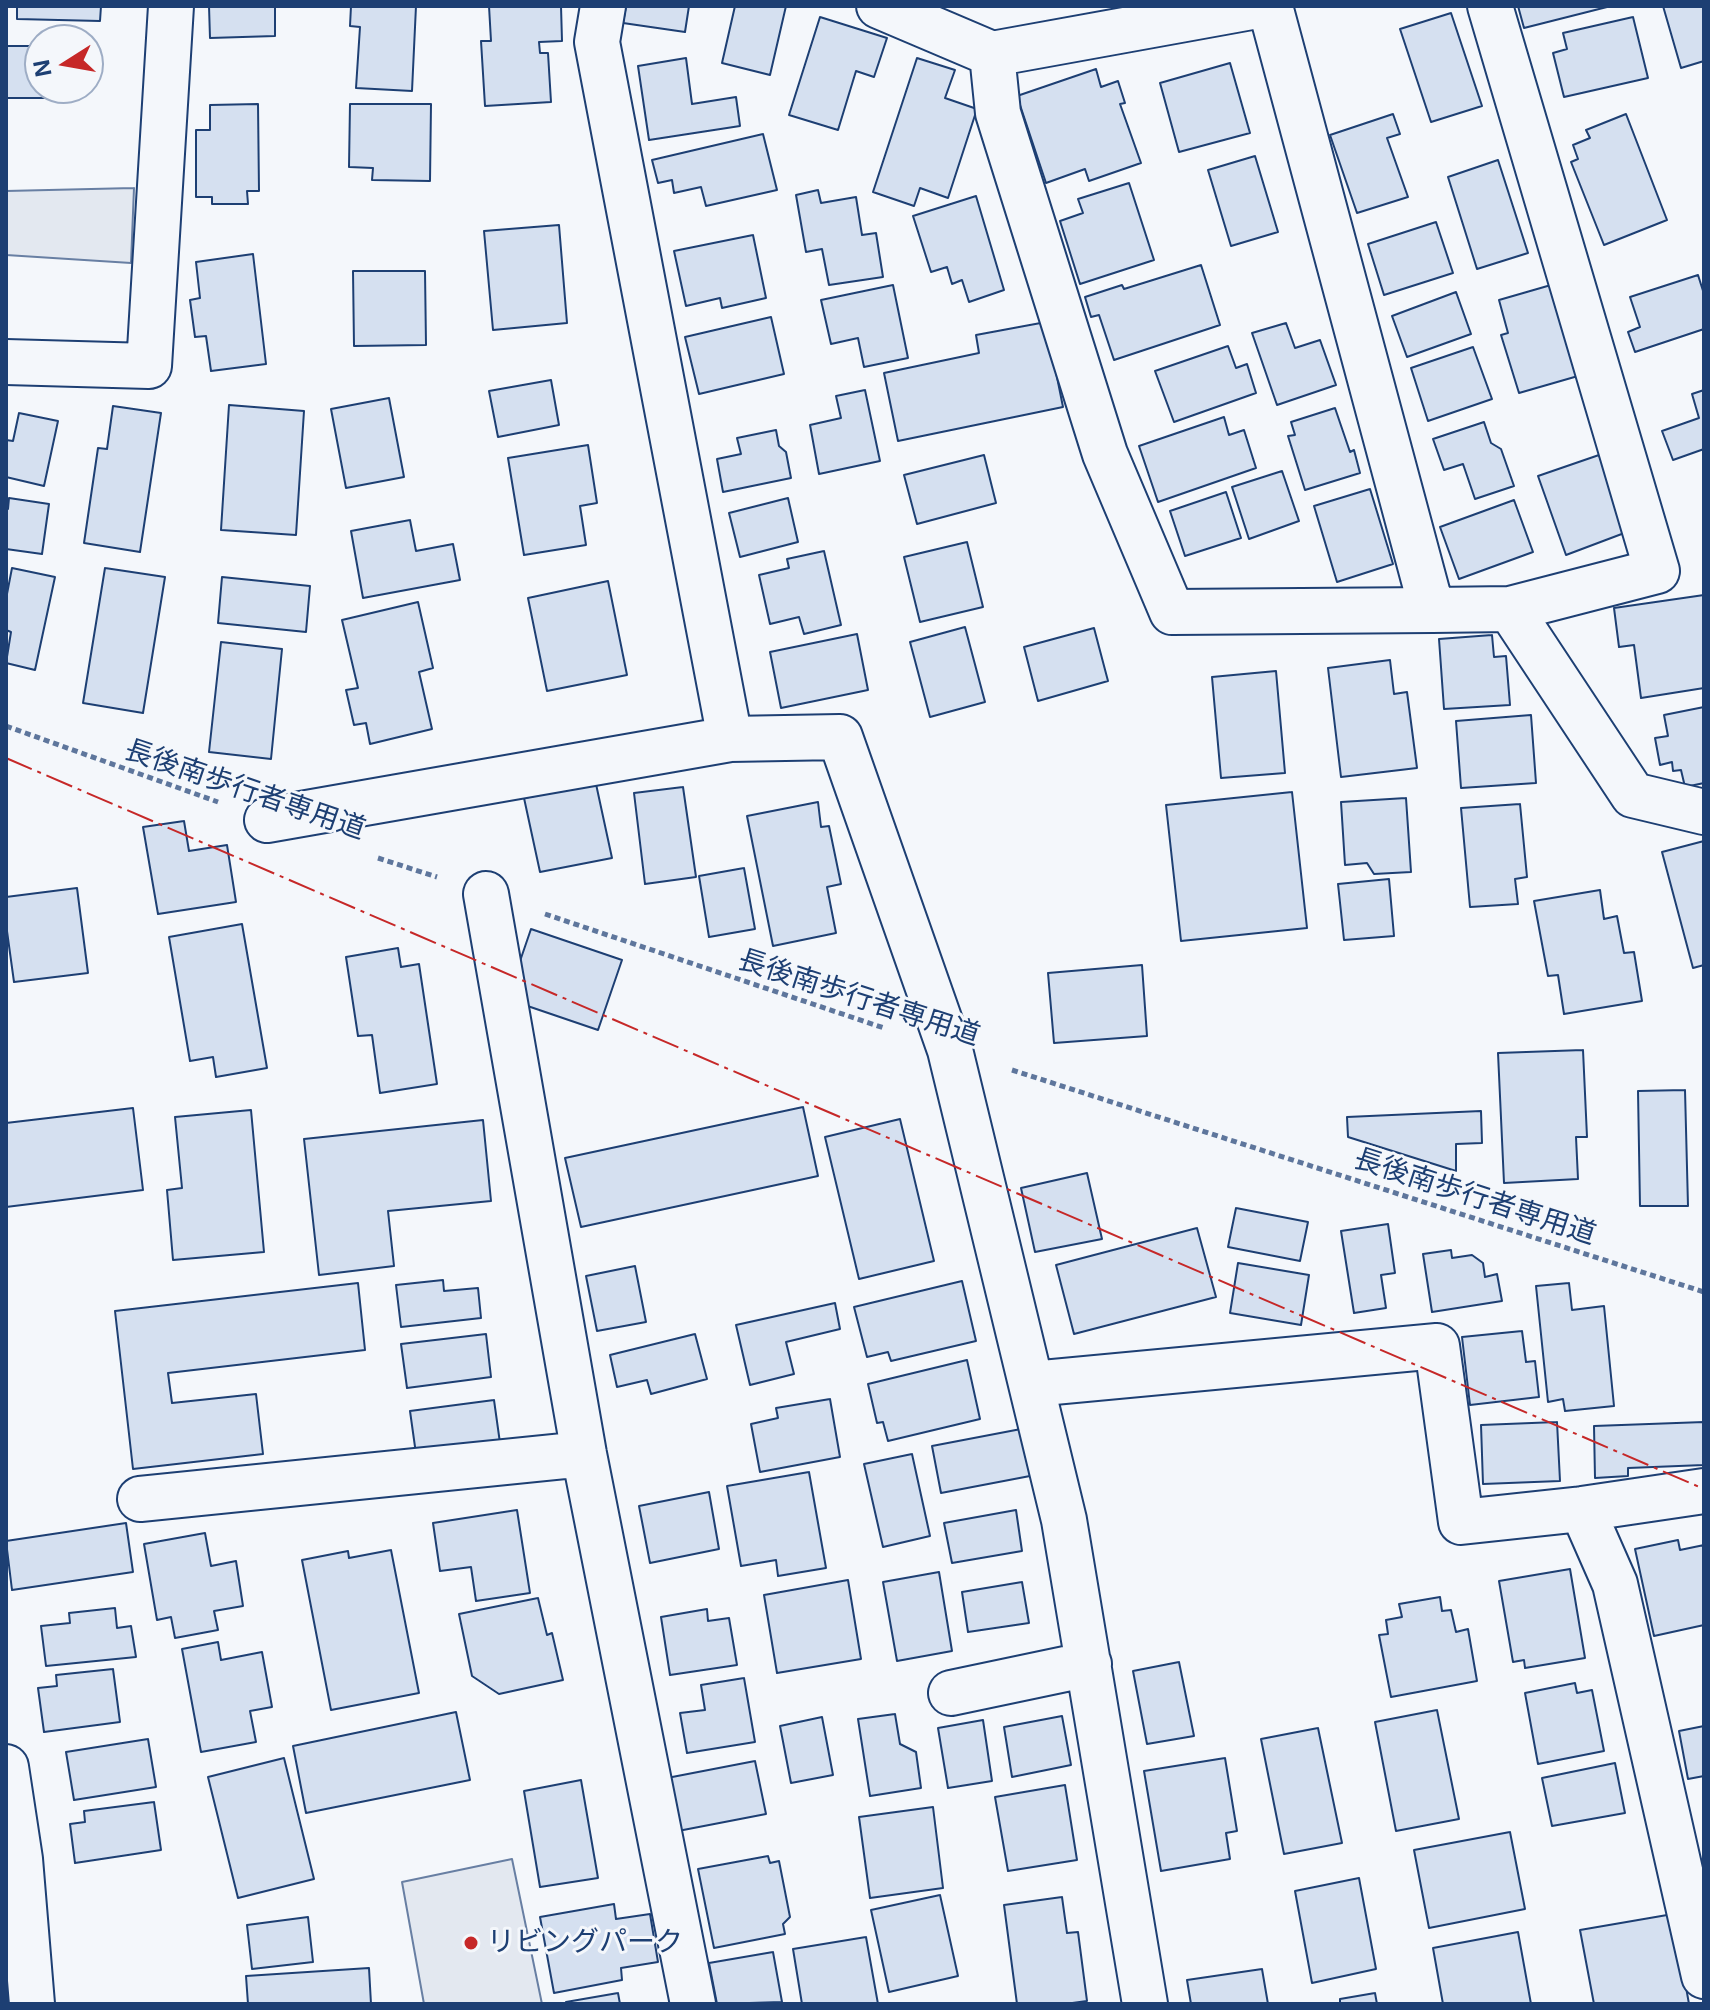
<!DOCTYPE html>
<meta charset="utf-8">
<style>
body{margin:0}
#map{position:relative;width:1710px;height:2010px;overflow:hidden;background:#f4f7fb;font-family:Inter,sans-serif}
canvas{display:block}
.frame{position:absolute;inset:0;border:8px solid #1d3f73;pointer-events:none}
.north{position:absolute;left:24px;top:24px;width:80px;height:80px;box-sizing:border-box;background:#f4f7fb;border:2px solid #9eadc5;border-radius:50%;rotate:259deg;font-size:22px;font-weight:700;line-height:32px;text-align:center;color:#1d3f73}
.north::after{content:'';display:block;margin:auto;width:28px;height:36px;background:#c62828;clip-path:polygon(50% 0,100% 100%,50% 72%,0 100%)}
</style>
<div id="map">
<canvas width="1710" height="2010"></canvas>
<div class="frame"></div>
<div class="north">N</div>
</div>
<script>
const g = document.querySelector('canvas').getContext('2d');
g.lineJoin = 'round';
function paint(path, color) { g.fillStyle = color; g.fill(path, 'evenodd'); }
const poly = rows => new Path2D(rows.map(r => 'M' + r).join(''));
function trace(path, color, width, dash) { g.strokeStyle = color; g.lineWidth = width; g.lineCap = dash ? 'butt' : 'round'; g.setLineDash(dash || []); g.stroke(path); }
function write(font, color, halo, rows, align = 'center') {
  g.font = font + ' Inter,"Noto Sans JP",sans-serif'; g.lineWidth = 6; g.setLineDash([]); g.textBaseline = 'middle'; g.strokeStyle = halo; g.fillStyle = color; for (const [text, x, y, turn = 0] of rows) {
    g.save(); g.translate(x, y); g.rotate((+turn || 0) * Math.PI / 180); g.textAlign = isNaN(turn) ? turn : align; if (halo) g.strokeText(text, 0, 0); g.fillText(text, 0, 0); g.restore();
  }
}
const parking = poly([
 [134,188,131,263,6,255,6,191,134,188],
 [512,1859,542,2004,424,2004,402,1882,512,1859]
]);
paint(parking, '#e3e8f0');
trace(parking, '#687fa3', 2);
const building = poly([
 [17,6,101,6,100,21,17,19,17,6],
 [209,6,275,6,275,36,210,38,209,6],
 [351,6,416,6,412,91,356,88,360,27,350,26,351,6],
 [489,6,561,6,562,41,539,42,540,53,548,53,551,102,485,106,481,41,491,41,489,6],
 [626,6,689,6,685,32,623,23,626,6],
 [735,6,786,6,770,75,722,63,735,6],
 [1518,6,1607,6,1607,7,1524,28,1518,6],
 [1663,6,1704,6,1704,61,1681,68,1663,6],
 [1451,13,1482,106,1431,122,1400,29,1451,13],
 [820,17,887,38,874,77,856,71,838,130,789,115,820,17],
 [1633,17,1648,78,1564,97,1553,53,1567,49,1563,33,1633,17],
 [6,46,40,46,40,88,81,88,81,98,6,98,6,46],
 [686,58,692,104,736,97,740,126,649,140,638,66,686,58],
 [917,58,955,70,945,98,977,109,948,198,920,188,914,206,873,192,917,58],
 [1230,63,1250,133,1179,152,1160,83,1230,63],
 [1096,69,1101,87,1118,81,1125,103,1120,104,1141,163,1089,181,1085,169,1046,183,1017,96,1096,69],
 [258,104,259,191,247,191,248,204,212,204,212,197,196,197,196,130,210,130,210,105,258,104],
 [350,104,431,104,430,181,372,180,373,168,349,167,350,104],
 [1393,114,1400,134,1387,138,1408,197,1357,213,1330,135,1393,114],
 [1626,114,1667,220,1604,245,1571,162,1578,159,1573,145,1590,138,1586,130,1626,114],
 [763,134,777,190,706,206,701,187,674,193,672,180,658,183,652,160,763,134],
 [1255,156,1278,232,1231,246,1208,170,1255,156],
 [1498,160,1528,253,1477,269,1448,177,1498,160],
 [1129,183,1154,260,1080,284,1060,221,1083,213,1078,199,1129,183],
 [818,190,821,203,856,197,862,235,876,233,883,277,829,285,822,249,806,252,796,195,818,190],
 [976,196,1004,290,969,302,962,280,952,284,947,267,931,272,913,216,976,196],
 [1436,222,1453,273,1384,295,1368,244,1436,222],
 [559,225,567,323,493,330,484,231,559,225],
 [753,235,766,298,722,308,720,298,686,306,674,251,753,235],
 [253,254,266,364,211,371,206,336,195,337,190,300,200,298,196,262,253,254],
 [1201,265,1220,325,1114,360,1099,315,1091,317,1085,297,1122,285,1124,289,1201,265],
 [353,271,425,271,426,345,354,346,353,271],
 [1698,275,1704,294,1704,329,1635,352,1628,332,1640,327,1630,297,1698,275],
 [893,285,908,358,864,367,858,338,831,344,821,300,893,285],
 [1551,285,1578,376,1519,393,1501,335,1508,333,1499,300,1551,285],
 [1456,292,1471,334,1407,357,1392,316,1456,292],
 [771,317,784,374,699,394,685,337,771,317],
 [1046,322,1063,407,898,441,884,373,979,353,976,335,1046,322],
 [1286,323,1295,348,1320,340,1336,385,1277,405,1252,333,1286,323],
 [1228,346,1236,368,1247,364,1256,393,1174,422,1155,371,1228,346],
 [1473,347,1492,399,1428,421,1411,368,1473,347],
 [551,380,559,425,498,437,489,391,551,380],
 [865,390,880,461,819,474,810,425,841,418,836,396,865,390],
 [1704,390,1704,449,1673,460,1662,431,1699,418,1692,394,1704,390],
 [389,398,404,477,346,488,331,409,389,398],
 [229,405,304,411,296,535,221,530,229,405],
 [113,406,161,413,140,552,84,543,98,448,107,449,113,406],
 [1335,408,1350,452,1354,450,1360,473,1305,490,1288,436,1295,435,1291,422,1335,408],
 [19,413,58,421,44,486,6,477,6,440,13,441,19,413],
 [1224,417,1229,435,1244,430,1256,468,1158,502,1139,446,1224,417],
 [1484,422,1491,443,1501,449,1514,486,1475,499,1463,464,1444,470,1433,439,1484,422],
 [776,430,779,446,786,452,791,478,723,492,717,459,741,454,737,438,776,430],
 [588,445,597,503,580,506,586,545,524,555,508,458,588,445],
 [984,455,996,503,917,524,904,475,984,455],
 [1599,455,1627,532,1566,555,1538,476,1599,455],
 [1282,471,1299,521,1249,539,1232,487,1282,471],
 [1370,489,1393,564,1337,582,1314,506,1370,489],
 [1226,492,1241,538,1185,556,1170,511,1226,492],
 [9,498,49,504,42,554,6,549,6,509,8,509,9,498],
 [788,498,798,542,740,557,729,513,788,498],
 [1514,500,1533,552,1459,579,1440,527,1514,500],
 [410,520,416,551,453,544,460,580,363,598,351,531,410,520],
 [967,542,983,607,920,622,904,557,967,542],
 [824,551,841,625,804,634,799,617,770,624,759,575,789,568,787,559,824,551],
 [12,568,55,577,35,670,6,663,11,632,6,630,6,599,12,568],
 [105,568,165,577,143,713,83,703,105,568],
 [222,577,310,586,306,632,218,623,222,577],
 [608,581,627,675,547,691,528,598,608,581],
 [1704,595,1704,688,1641,698,1634,645,1619,647,1614,608,1704,595],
 [418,602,433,668,419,672,432,729,370,744,366,723,354,725,346,690,358,688,342,620,418,602],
 [965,627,985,702,930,717,910,642,965,627],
 [1094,628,1108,681,1038,701,1024,647,1094,628],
 [857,634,868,690,781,708,770,652,857,634],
 [1492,635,1494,657,1506,656,1510,705,1444,709,1439,639,1492,635],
 [221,642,282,649,271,759,209,752,221,642],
 [1390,660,1394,694,1407,692,1417,768,1341,777,1328,668,1390,660],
 [1276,671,1285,773,1221,778,1212,677,1276,671],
 [1704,707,1704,783,1685,787,1681,770,1673,771,1672,762,1660,765,1655,738,1668,736,1664,715,1704,707],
 [1531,715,1536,783,1461,788,1456,721,1531,715],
 [596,784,612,858,540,872,524,798,596,784],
 [683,787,696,877,645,884,634,793,683,787],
 [1292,792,1307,928,1181,941,1166,805,1292,792],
 [1406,798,1411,872,1374,874,1367,863,1345,865,1341,802,1406,798],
 [818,802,821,827,829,826,841,884,827,887,836,933,773,946,747,816,818,802],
 [1520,804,1527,877,1515,879,1518,904,1470,907,1461,808,1520,804],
 [184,821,189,851,227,845,236,902,158,914,143,827,184,821],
 [1704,841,1704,965,1693,968,1662,852,1704,841],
 [744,868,755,929,709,937,699,876,744,868],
 [1389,879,1394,936,1344,940,1338,884,1389,879],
 [77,888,88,973,14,982,6,924,6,897,77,888],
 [1600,890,1604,919,1617,916,1624,953,1634,952,1642,1001,1564,1014,1558,975,1548,976,1534,901,1600,890],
 [242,924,267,1068,216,1077,213,1057,190,1061,169,937,242,924],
 [531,929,622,960,598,1030,507,999,531,929],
 [398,948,401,967,419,964,437,1084,380,1093,372,1035,358,1036,346,957,398,948],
 [1142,965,1147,1036,1054,1043,1048,973,1142,965],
 [1583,1050,1587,1137,1576,1137,1578,1179,1504,1183,1498,1053,1583,1050],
 [1685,1090,1688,1206,1640,1206,1638,1091,1685,1090],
 [803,1107,818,1176,581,1227,565,1158,803,1107],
 [133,1108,143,1190,6,1207,6,1123,133,1108],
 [251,1110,264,1252,173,1260,167,1190,182,1188,175,1117,251,1110],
 [1481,1111,1482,1143,1456,1144,1456,1171,1348,1137,1347,1117,1481,1111],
 [900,1119,934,1261,859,1279,825,1137,900,1119],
 [483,1120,491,1201,388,1211,394,1266,319,1275,304,1139,483,1120],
 [1087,1173,1102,1239,1035,1252,1021,1188,1087,1173],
 [1236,1208,1308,1222,1300,1261,1228,1247,1236,1208],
 [1388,1224,1395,1273,1381,1275,1386,1308,1354,1313,1341,1231,1388,1224],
 [1197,1228,1216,1297,1074,1334,1056,1265,1197,1228],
 [1451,1250,1452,1258,1472,1255,1483,1263,1485,1277,1497,1274,1502,1301,1432,1312,1423,1254,1451,1250],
 [1238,1263,1309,1275,1301,1325,1230,1313,1238,1263],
 [635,1266,646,1322,597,1331,586,1276,635,1266],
 [443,1280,444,1291,478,1288,481,1318,401,1327,396,1285,443,1280],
 [962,1281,976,1341,891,1361,888,1352,867,1357,854,1307,962,1281],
 [358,1283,365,1350,168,1373,172,1403,256,1394,263,1454,133,1469,115,1311,358,1283],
 [1569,1283,1572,1310,1604,1306,1614,1406,1565,1411,1563,1399,1548,1402,1536,1286,1569,1283],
 [835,1303,840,1329,786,1342,794,1374,750,1385,736,1325,835,1303],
 [1522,1331,1526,1362,1535,1361,1539,1397,1470,1405,1462,1337,1522,1331],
 [486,1334,491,1377,407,1388,401,1344,486,1334],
 [695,1334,707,1379,651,1394,647,1380,617,1387,610,1355,695,1334],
 [967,1360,980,1419,888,1441,883,1422,877,1423,868,1384,967,1360],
 [830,1399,840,1457,760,1472,751,1424,778,1418,776,1408,830,1399],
 [494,1400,500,1443,416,1454,410,1411,494,1400],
 [1557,1422,1560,1481,1483,1484,1481,1425,1557,1422],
 [1704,1422,1704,1465,1628,1468,1628,1476,1595,1478,1594,1426,1704,1422],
 [1021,1429,1030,1476,941,1493,932,1446,1021,1429],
 [912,1454,930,1536,883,1547,864,1464,912,1454],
 [809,1472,826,1568,778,1576,776,1560,741,1566,727,1486,809,1472],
 [709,1492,719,1549,650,1563,639,1506,709,1492],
 [517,1510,530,1593,476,1601,471,1567,440,1571,433,1523,517,1510],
 [1016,1510,1022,1551,952,1563,944,1523,1016,1510],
 [126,1523,133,1572,12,1590,6,1541,126,1523],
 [205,1533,211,1566,236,1561,243,1606,214,1611,218,1630,175,1638,171,1617,157,1620,144,1544,205,1533],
 [1678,1540,1680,1550,1704,1545,1704,1625,1654,1636,1635,1549,1678,1540],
 [391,1550,419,1693,331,1710,302,1560,348,1551,349,1558,391,1550],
 [1570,1569,1585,1658,1525,1668,1524,1660,1513,1662,1499,1581,1570,1569],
 [939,1572,952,1651,897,1661,883,1582,939,1572],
 [848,1580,861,1659,777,1673,764,1595,848,1580],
 [1022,1582,1029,1623,968,1632,962,1592,1022,1582],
 [1440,1597,1442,1611,1451,1610,1456,1632,1468,1629,1477,1681,1391,1697,1379,1635,1388,1634,1386,1620,1402,1617,1399,1604,1440,1597],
 [538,1598,547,1635,552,1633,563,1680,499,1694,472,1676,459,1614,538,1598],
 [115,1608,117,1628,131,1626,136,1657,46,1666,41,1626,70,1623,69,1613,115,1608],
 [707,1609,708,1621,729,1618,737,1665,670,1675,661,1617,707,1609],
 [218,1642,221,1660,262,1652,272,1707,250,1711,256,1742,201,1752,182,1649,218,1642],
 [1179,1662,1194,1736,1147,1744,1133,1671,1179,1662],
 [113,1669,120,1722,44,1732,38,1688,57,1686,56,1675,113,1669],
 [744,1678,755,1742,687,1753,680,1713,705,1710,701,1685,744,1678],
 [1575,1683,1577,1693,1592,1690,1604,1751,1538,1764,1525,1693,1575,1683],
 [1437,1710,1459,1819,1396,1831,1375,1722,1437,1710],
 [456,1712,470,1780,306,1813,293,1746,456,1712],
 [895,1714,900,1744,916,1752,921,1788,870,1796,858,1719,895,1714],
 [1062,1716,1071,1765,1012,1777,1004,1727,1062,1716],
 [822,1717,833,1775,791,1783,780,1726,822,1717],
 [983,1720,992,1781,948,1788,938,1728,983,1720],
 [1704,1726,1704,1776,1688,1779,1679,1731,1704,1726],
 [1318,1728,1342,1843,1284,1854,1261,1739,1318,1728],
 [148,1739,156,1787,74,1800,66,1752,148,1739],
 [284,1758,314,1879,238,1898,208,1777,284,1758],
 [1225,1758,1237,1831,1226,1833,1230,1859,1161,1871,1144,1771,1225,1758],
 [755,1761,766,1814,678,1831,667,1778,755,1761],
 [1615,1763,1625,1813,1552,1826,1542,1778,1615,1763],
 [581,1780,598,1878,540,1887,524,1791,581,1780],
 [1065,1785,1077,1860,1008,1871,995,1797,1065,1785],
 [154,1802,161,1850,75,1863,70,1824,85,1822,84,1811,154,1802],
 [933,1807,943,1888,870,1898,859,1817,933,1807],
 [1510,1832,1525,1909,1429,1928,1414,1850,1510,1832],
 [768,1856,770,1863,779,1861,790,1917,783,1924,785,1934,714,1948,698,1869,768,1856],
 [1359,1878,1376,1969,1312,1983,1295,1891,1359,1878],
 [940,1895,958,1976,889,1992,871,1910,940,1895],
 [1062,1897,1067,1933,1078,1932,1087,2001,1065,2004,1017,2004,1004,1905,1062,1897],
 [614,1904,616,1919,650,1914,658,1962,621,1968,622,1980,554,1993,540,1917,614,1904],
 [1673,1914,1689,2004,1594,2004,1580,1930,1673,1914],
 [308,1917,313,1962,252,1969,247,1925,308,1917],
 [1518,1932,1531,2004,1443,2004,1433,1948,1518,1932],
 [866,1937,878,2004,802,2004,793,1949,866,1937],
 [773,1952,782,2002,717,2004,709,1963,773,1952],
 [369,1968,371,2004,248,2004,246,1976,369,1968],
 [1262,1969,1268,2004,1191,2004,1187,1980,1262,1969],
 [618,1993,620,2004,566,2004,566,2002,618,1993],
 [1375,1993,1377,2004,1340,2004,1340,1999,1375,1993]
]);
paint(building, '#d5e0f0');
trace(building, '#1d3f73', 2);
const minor = poly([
 [879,6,992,54,1257,6],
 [1270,6,1432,610,1510,609,1657,571,1490,6],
 [992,54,998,113,1105,454,1172,612,1432,610],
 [6,362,149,366,171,6],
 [1510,609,1633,795,1704,812],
 [730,739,840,737,950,1050,1064,1520,1145,2004],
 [267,820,730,739,597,42,603,6],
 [486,894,584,1454,693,2004],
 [1032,1384,1437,1346,1461,1522,1582,1509,1704,1491],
 [140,1499,584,1454],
 [1582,1509,1615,1584,1704,1976],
 [951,1693,1089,1664],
 [6,1767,20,1859,32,2004]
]);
trace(minor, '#1d3f73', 48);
trace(poly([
 [6,726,218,802],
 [378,858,437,877],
 [545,914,884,1028],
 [1012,1070,1704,1292]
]), '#5e769c', 5, [6, 4]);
trace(minor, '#f4f7fb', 44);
trace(poly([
 [6,758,1704,1489]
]), '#c62828', 2, [28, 6, 4, 6]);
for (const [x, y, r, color] of [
 [471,1943,8,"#c62828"]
]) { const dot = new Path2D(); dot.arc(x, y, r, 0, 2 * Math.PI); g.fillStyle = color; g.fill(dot); trace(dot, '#f4f7fb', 3); }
write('28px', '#1d3f73', '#f4f7fb', [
 ["長後南歩行者専用道",245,790,19],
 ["長後南歩行者専用道",859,998,18],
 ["長後南歩行者専用道",1475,1197,18]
]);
write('28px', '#1d3f73', '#f4f7fb', [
 ["リビングパーク",487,1943]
], 'left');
</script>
